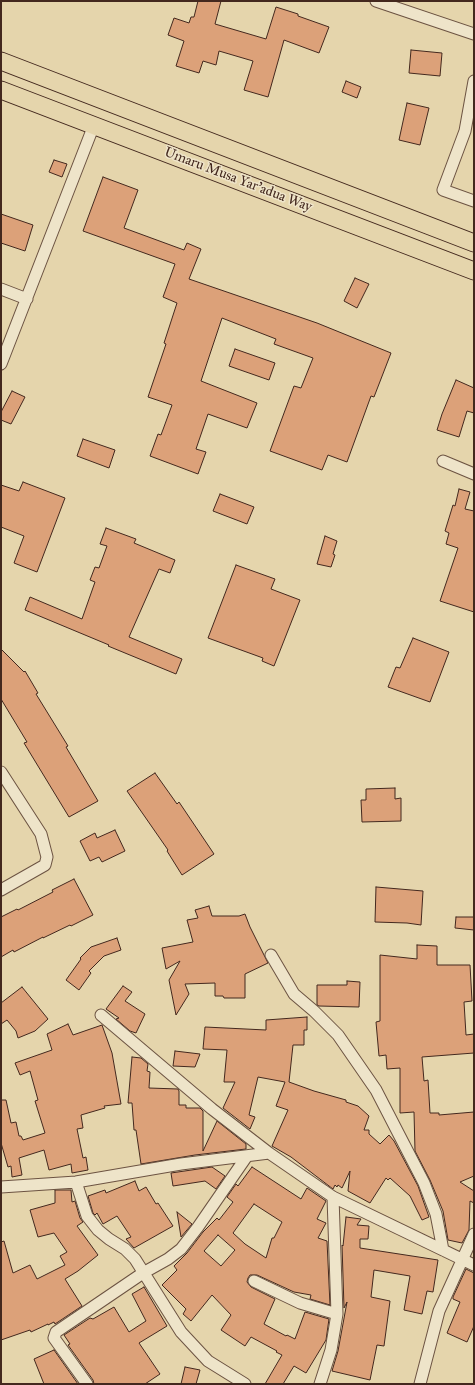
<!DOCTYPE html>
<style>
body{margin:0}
#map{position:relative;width:475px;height:1385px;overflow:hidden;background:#e5d5ac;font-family:"IM FELL Great Primer",serif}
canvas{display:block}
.frame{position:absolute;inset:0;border:2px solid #43281e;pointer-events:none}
</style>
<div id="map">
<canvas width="475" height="1385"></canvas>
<div class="frame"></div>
</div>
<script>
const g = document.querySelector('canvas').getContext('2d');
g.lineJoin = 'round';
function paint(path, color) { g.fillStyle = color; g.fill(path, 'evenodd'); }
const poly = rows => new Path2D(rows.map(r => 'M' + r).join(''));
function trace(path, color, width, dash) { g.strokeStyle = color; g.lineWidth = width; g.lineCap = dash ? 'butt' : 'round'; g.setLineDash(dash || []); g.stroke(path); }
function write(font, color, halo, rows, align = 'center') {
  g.font = font + ' "IM FELL Great Primer",serif'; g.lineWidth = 3; g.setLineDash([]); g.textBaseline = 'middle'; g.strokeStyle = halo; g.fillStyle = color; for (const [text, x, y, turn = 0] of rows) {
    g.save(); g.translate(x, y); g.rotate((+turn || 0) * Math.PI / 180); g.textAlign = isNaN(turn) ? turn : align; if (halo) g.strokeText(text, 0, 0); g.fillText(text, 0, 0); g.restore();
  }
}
const building = poly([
 [198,1,221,1,215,24,266,39,276,7,298,14,298,16,329,27,319,53,284,40,268,97,244,90,253,61,219,51,216,65,203,61,199,73,176,66,184,41,168,35,174,18,189,23,191,17,194,17,198,1],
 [411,50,442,53,440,76,409,73,411,50],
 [346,81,361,87,357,98,342,92,346,81],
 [407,103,429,108,420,145,399,140,407,103],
 [54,160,67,164,62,177,49,172,54,160],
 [103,177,138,190,124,228,184,250,187,243,201,249,189,279,317,323,391,353,374,397,371,396,347,462,328,455,322,470,270,451,294,386,301,388,313,358,274,344,276,339,222,318,201,381,257,403,247,428,208,414,196,449,206,452,198,474,150,456,158,434,161,435,172,405,148,397,166,344,164,343,177,303,163,297,175,264,83,231,103,177],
 [1,214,33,225,25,251,1,243,1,214],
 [355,278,369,284,357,308,344,301,355,278],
 [235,349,275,363,269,380,229,366,235,349],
 [456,380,474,388,474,413,467,411,459,437,437,430,442,414,456,380],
 [12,391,25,397,11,424,1,420,1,412,12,391],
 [83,439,115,450,109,468,77,456,83,439],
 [23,482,65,498,37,572,14,563,24,536,1,527,1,485,19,491,23,482],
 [459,489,470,492,465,509,474,511,474,612,440,601,458,548,446,544,449,533,445,531,453,505,455,506,459,489],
 [220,494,254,507,247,524,213,511,220,494],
 [106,528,136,539,134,543,175,560,170,573,159,569,129,637,182,659,176,674,108,646,109,645,25,610,30,597,82,619,95,582,90,580,95,567,99,568,107,546,100,544,106,528],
 [325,536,337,541,333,554,335,555,331,567,317,564,325,536],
 [236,565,275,579,271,589,300,600,274,666,262,661,263,658,208,638,236,565],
 [413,638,449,652,430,702,388,687,396,667,400,668,413,638],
 [1,649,24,672,25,671,38,693,36,694,68,746,66,747,98,801,69,817,24,743,27,742,1,699,1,649],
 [155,773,177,804,179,802,214,854,182,875,167,851,168,850,127,791,155,773],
 [395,788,395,799,401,798,401,821,362,822,361,800,366,800,366,789,395,788],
 [115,830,125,851,102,862,99,857,90,861,80,841,95,833,97,838,115,830],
 [74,879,93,915,71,926,70,925,43,938,43,937,14,952,13,950,1,957,1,917,17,909,18,910,53,892,52,890,74,879],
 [376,887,423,891,421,925,407,923,375,922,376,887],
 [209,906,212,916,239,916,245,914,250,927,268,963,245,974,245,998,224,998,223,996,215,996,215,983,185,984,189,994,176,1015,169,980,180,961,166,969,162,948,193,942,187,920,198,918,195,910,209,906],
 [456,917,474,917,474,930,455,928,456,917],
 [117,938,121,950,104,956,89,971,91,973,79,990,66,980,81,959,80,958,91,947,117,938],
 [417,945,437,946,437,965,470,965,472,1001,464,1002,466,1035,474,1034,474,1053,422,1057,424,1081,428,1080,430,1113,439,1113,439,1115,474,1112,474,1176,460,1182,474,1191,474,1203,470,1201,469,1230,462,1243,448,1240,443,1211,430,1180,415,1151,414,1112,400,1113,400,1068,387,1069,386,1055,379,1056,376,1022,380,1021,380,955,417,959,417,945],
 [347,981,360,982,359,1007,319,1006,317,1005,317,985,347,985,347,981],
 [123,986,132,992,125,1001,145,1014,136,1033,130,1031,116,1019,119,1018,106,1009,123,986],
 [22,987,48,1019,35,1031,18,1038,16,1031,7,1020,1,1024,1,1003,22,987],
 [307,1017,307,1030,304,1030,304,1045,293,1045,289,1082,314,1091,346,1100,346,1102,358,1106,369,1116,364,1130,369,1130,369,1134,380,1144,389,1135,394,1141,418,1186,429,1217,422,1220,410,1196,390,1178,388,1180,386,1178,370,1203,348,1191,350,1171,342,1188,338,1185,337,1187,335,1185,333,1189,291,1157,272,1146,288,1110,276,1106,285,1082,258,1077,249,1115,255,1117,250,1129,223,1108,235,1082,224,1082,227,1050,203,1049,205,1027,266,1030,266,1020,307,1017],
 [68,1024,73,1035,102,1025,112,1053,121,1104,104,1106,105,1108,81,1115,83,1128,77,1129,83,1158,86,1157,88,1170,72,1173,71,1164,49,1170,44,1150,19,1158,22,1175,12,1177,11,1166,8,1167,1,1143,1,1100,6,1100,11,1123,16,1122,19,1136,21,1136,23,1140,45,1133,35,1101,38,1100,30,1071,20,1075,15,1063,52,1050,47,1034,68,1024],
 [175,1051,200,1054,195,1067,173,1066,175,1051],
 [132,1057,141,1058,148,1064,147,1071,150,1072,149,1088,178,1089,179,1091,179,1105,186,1105,186,1108,200,1108,203,1111,203,1151,217,1121,246,1144,246,1149,195,1155,141,1164,136,1130,134,1130,132,1103,128,1103,132,1057],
 [212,1167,225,1176,216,1189,205,1181,173,1186,171,1173,212,1167],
 [252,1167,301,1199,307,1188,326,1201,317,1219,326,1223,318,1238,327,1241,330,1305,310,1299,311,1295,294,1292,257,1275,250,1275,248,1278,247,1282,251,1287,275,1299,264,1324,286,1336,287,1335,295,1339,305,1312,329,1319,326,1340,306,1373,294,1366,283,1384,265,1384,282,1355,276,1352,277,1351,251,1337,245,1346,221,1330,231,1315,212,1295,191,1321,183,1314,186,1309,162,1285,177,1270,174,1266,187,1253,203,1232,217,1218,219,1220,233,1202,227,1197,236,1184,238,1186,252,1167],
 [254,1204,282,1222,274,1238,272,1238,266,1258,245,1244,233,1233,254,1204],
 [218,1235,235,1250,221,1266,204,1251,218,1235],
 [135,1181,139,1191,146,1187,156,1204,158,1203,173,1226,134,1248,126,1239,131,1237,117,1216,103,1224,97,1213,95,1215,93,1213,88,1196,105,1190,106,1193,135,1181],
 [55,1190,71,1190,72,1202,75,1201,80,1218,83,1222,77,1226,98,1255,78,1271,65,1279,82,1306,55,1324,54,1322,48,1325,48,1324,31,1332,30,1330,1,1340,1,1242,4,1241,13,1273,30,1265,37,1279,65,1265,60,1256,67,1252,54,1233,38,1237,30,1210,55,1203,55,1190],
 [177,1212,192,1224,181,1237,177,1212],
 [346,1217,361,1219,357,1225,369,1226,368,1239,360,1239,360,1248,438,1260,433,1292,427,1291,422,1314,404,1310,410,1276,374,1270,371,1297,390,1301,384,1346,377,1345,370,1380,332,1371,338,1351,347,1302,344,1308,342,1245,343,1246,346,1217],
 [466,1269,474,1273,474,1326,467,1342,447,1333,460,1302,453,1299,453,1297,466,1269],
 [144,1287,167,1326,139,1343,160,1374,145,1384,94,1384,93,1380,68,1345,70,1344,64,1335,90,1318,93,1319,114,1307,129,1332,146,1321,132,1294,144,1287],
 [54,1350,78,1384,44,1384,34,1359,54,1350],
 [185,1367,200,1370,196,1384,181,1384,185,1367]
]);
paint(building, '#dca179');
trace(building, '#43281e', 1);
const minor = poly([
 [376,1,474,34],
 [474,81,465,131,443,190,474,201],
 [1,289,27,299],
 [1,364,94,125],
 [443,461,474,474],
 [1,772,41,834,47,857,45,865,1,890],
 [271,955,294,994,314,1011,338,1035,376,1090,424,1183,436,1214,443,1250],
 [101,1015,212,1109,269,1153,333,1197,474,1265],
 [76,1182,87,1216,98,1230,109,1239,125,1249,135,1259,181,1332,208,1361,245,1384],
 [1,1187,76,1182,181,1164,269,1153],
 [254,1281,300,1303,337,1314],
 [87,1384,54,1338,56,1332,143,1273,168,1259,181,1249,198,1227,247,1156],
 [320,1384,331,1350,337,1314,333,1197],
 [420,1384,439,1311,474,1234]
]);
const primary = poly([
 [1,61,474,243],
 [1,90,474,271]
]);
trace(minor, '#6c5342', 13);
trace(primary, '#43281e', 19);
trace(minor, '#eee4c9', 11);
trace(primary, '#e5d5ac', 17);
write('14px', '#43281e', '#eee4c9', [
 ["Umaru Musa Yar'adua Way",238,180,21]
]);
</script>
